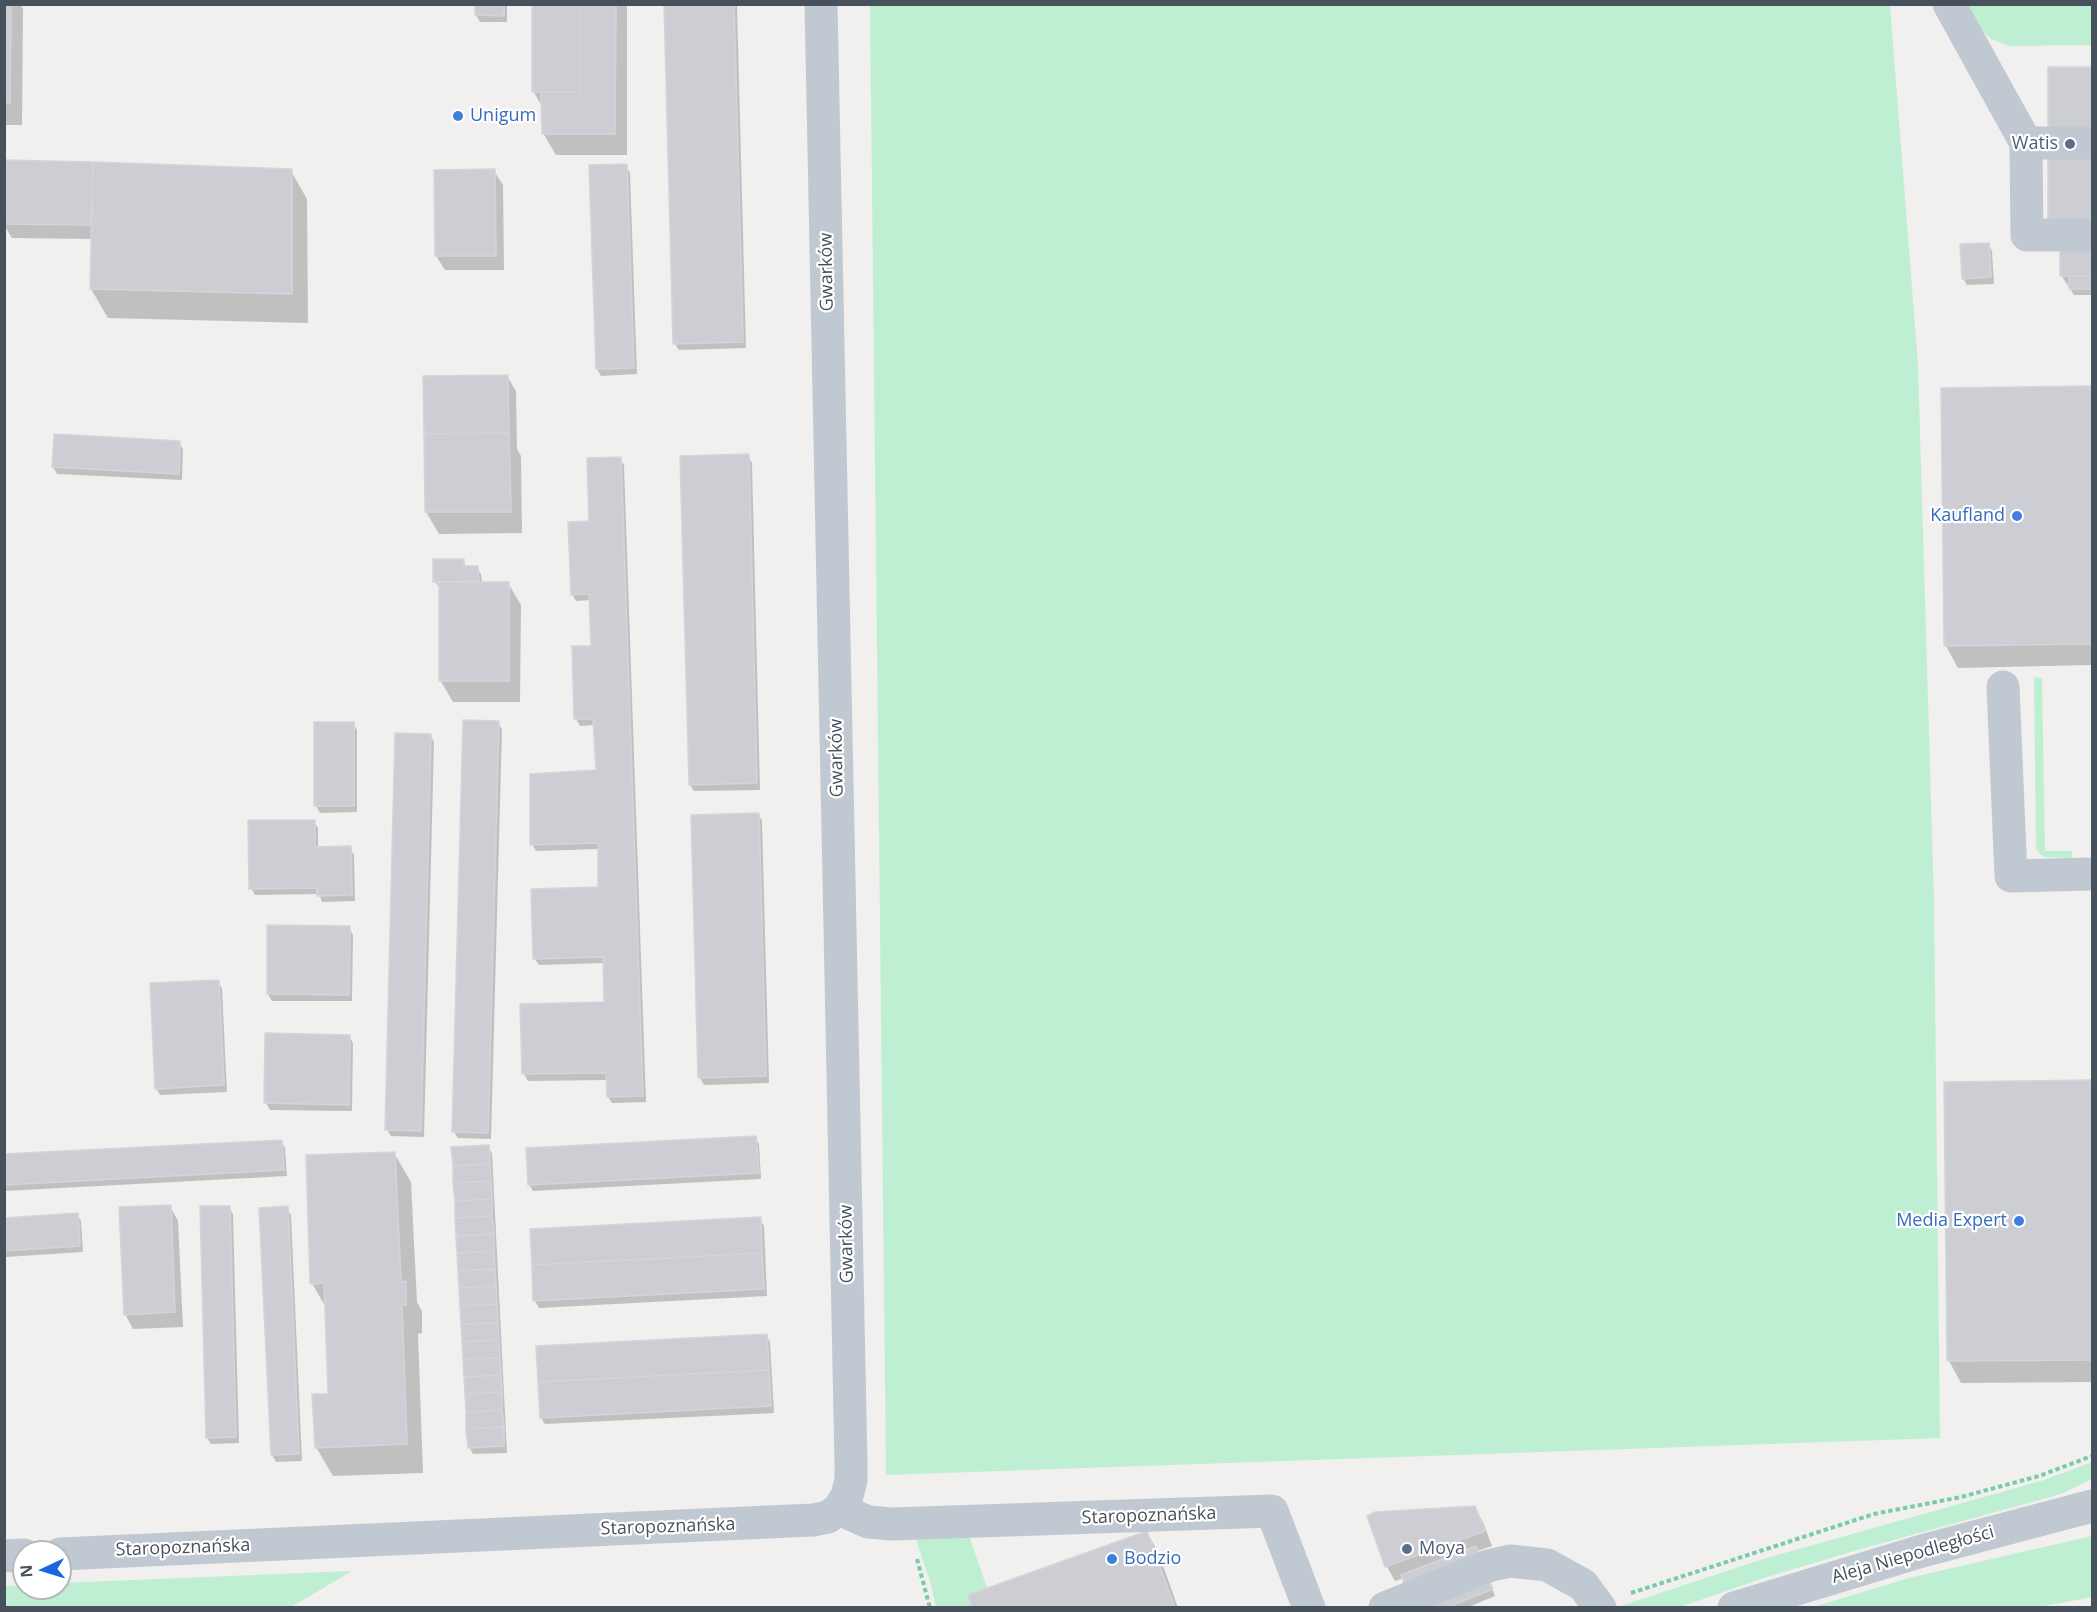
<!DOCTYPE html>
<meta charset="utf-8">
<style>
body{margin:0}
#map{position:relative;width:2097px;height:1612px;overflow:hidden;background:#f2efef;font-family:"Open Sans",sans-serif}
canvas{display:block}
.frame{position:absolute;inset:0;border:6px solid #47515c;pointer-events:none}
.north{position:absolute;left:12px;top:1540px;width:60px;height:60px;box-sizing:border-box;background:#fff;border:2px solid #b5b9be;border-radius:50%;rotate:266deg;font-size:16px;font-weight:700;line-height:24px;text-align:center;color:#47515c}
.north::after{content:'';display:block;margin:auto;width:21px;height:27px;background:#1a66e0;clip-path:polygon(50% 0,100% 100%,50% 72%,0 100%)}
</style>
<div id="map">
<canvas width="2097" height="1612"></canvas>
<div class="frame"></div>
<div class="north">N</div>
</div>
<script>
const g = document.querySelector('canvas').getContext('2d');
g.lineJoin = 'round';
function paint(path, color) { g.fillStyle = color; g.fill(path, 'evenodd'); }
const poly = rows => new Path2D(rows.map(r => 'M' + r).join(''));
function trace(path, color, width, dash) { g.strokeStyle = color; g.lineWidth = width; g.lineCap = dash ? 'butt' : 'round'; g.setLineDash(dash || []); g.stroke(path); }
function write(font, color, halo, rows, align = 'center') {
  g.font = font + ' "Open Sans",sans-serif'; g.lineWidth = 4.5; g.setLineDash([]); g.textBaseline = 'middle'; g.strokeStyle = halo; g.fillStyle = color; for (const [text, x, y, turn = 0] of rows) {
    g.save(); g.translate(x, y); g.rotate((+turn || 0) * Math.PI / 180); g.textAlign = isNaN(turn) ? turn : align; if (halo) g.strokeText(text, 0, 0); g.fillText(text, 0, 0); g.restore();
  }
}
paint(poly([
 [870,5,1890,5,1918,365,1934,901,1940,1438,886,1475],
 [1966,5,2092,5,2092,45,2009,46,1991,39,1977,25],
 [2034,677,2042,678,2045,851,2072,851,2072,858,2046,857,2041,855,2036,849],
 [2092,1462,2092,1479,2061,1494,1861,1549,1767,1577,1680,1607,1618,1607,1763,1559,2041,1481],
 [969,1535,987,1588,968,1595,972,1607,936,1607,930,1581,915,1537],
 [2092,1536,2092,1597,2034,1608,1813,1607,1909,1578],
 [352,1571,291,1607,5,1607,5,1586,24,1585,24,1588,60,1588,60,1583]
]), '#beefd3');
paint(poly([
 [4,4,20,4,23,9,22,125,4,125],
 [476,4,507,4,507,22,480,22,476,15],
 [533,4,627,4,627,155,556,155,543,133,542,106,533,91],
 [666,4,737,4,746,348,679,350,675,344],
 [2049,69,2092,69,2092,227],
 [5,162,291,171,307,199,308,323,108,318,91,289,93,239,12,238,4,225],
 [626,166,630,173,637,374,601,376,597,369,590,167],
 [494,171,503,185,504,270,445,270,436,256],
 [1989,245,1992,251,1994,284,1967,285,1963,278],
 [2092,249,2092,295,2074,295,2061,275],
 [507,376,516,391,517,449,521,456,522,533,439,534,426,512],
 [2092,387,2092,665,1958,668,1946,646,1942,390],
 [179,443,183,449,182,480,57,474,53,467],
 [748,456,752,463,760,790,694,791,690,785],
 [620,458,624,465,646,1102,612,1103,608,1097,608,1080,528,1081,524,1074,522,1006,606,1003,604,963,539,965,535,959,599,888,599,849,536,851,532,844,597,772,594,725,580,726,576,719,593,647,591,600,576,601,572,594,590,523],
 [463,560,467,568,477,568,481,574,482,583,508,583,521,605,520,702,453,702,440,680,440,588,436,583,440,583,440,580],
 [315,723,353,723,357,730,357,812,320,813,316,806],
 [498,723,502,729,491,1139,458,1138,454,1132],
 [430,735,434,742,424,1137,391,1136,387,1130],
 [758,814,762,821,769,1083,704,1085,700,1078],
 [314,821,318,828,318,848,350,848,354,855,355,901,322,902,319,894,255,895,251,888],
 [349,928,353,935,352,1001,272,1001,268,994],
 [219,982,222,989,227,1092,160,1095,156,1088],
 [349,1036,353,1043,352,1111,270,1110,266,1103],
 [2092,1081,2092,1382,1961,1383,1949,1361,1945,1083],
 [755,1137,759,1144,761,1179,533,1191,529,1184],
 [281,1141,285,1148,287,1176,4,1191,4,1156],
 [488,1147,492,1153,507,1453,473,1454,469,1447],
 [394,1153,411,1182,417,1302,422,1311,422,1333,418,1334,423,1473,333,1476,316,1447,329,1396,326,1308,312,1283],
 [170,1206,178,1221,183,1327,133,1329,125,1314],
 [229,1207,233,1214,239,1443,211,1444,207,1438],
 [287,1208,291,1215,302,1461,276,1462,272,1455],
 [77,1214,81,1221,83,1252,6,1257,4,1254,4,1219],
 [760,1219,764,1226,767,1296,539,1308,535,1301],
 [766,1336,770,1342,774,1413,545,1424,541,1418],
 [1474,1507,1483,1522,1492,1546,1477,1551,1495,1596,1466,1608,1416,1608,1404,1578,1395,1581,1387,1567,1369,1517],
 [1147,1532,1159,1554,1178,1608,973,1608]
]), '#0003');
const building = poly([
 [4,4,11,4,10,103,4,103,4,4],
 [475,4,504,4,504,16,475,15,475,4],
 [532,4,580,4,580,92,532,92,532,4],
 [580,4,616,4,615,134,542,134,541,92,580,92,580,4],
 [664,4,734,4,743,342,673,344,664,4],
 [2048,67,2092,67,2092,221,2048,221,2048,67],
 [4,160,93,162,91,225,4,224,4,160],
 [93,162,292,169,292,294,90,289,93,162],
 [627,164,634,368,596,369,589,165,627,164],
 [495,169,496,256,435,256,434,170,495,169],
 [1989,243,1991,277,1962,279,1960,244,1989,243],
 [2092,247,2092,276,2060,276,2060,248,2092,247],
 [2069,276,2092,276,2092,289,2069,289,2069,276],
 [508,375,509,433,424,434,423,376,508,375],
 [2092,386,2092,644,1944,646,1941,388,2092,386],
 [509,433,511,512,425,512,424,434,509,433],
 [54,434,180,441,179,474,52,467,54,434],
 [749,454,757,783,689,785,680,456,749,454],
 [621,457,643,1096,607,1097,606,1073,522,1074,520,1004,604,1002,603,957,533,959,531,889,598,887,598,843,530,845,530,774,596,770,593,719,574,719,572,646,591,646,589,594,571,595,568,522,589,521,587,458,621,457],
 [433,559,464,559,464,566,478,566,479,581,433,582,433,559],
 [439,582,509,582,509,681,439,681,439,582],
 [463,720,499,721,488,1133,452,1132,463,720],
 [314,722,354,722,354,806,314,806,314,722],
 [395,733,431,734,421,1131,385,1130,395,733],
 [759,813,766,1076,698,1078,691,815,759,813],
 [248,820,315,820,315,847,351,846,352,895,317,896,317,888,249,889,248,820],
 [267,925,350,926,349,995,267,994,267,925],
 [219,980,224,1085,155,1089,150,983,219,980],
 [265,1033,350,1035,349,1105,264,1103,265,1033],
 [2092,1080,2092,1360,1947,1361,1944,1082,2092,1080],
 [756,1136,759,1173,528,1185,526,1148,756,1136],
 [282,1140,284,1170,4,1185,4,1154,282,1140],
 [489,1145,490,1164,453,1166,451,1147,489,1145],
 [395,1152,401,1282,406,1281,406,1305,402,1305,407,1444,315,1448,312,1394,328,1394,324,1283,310,1284,306,1155,395,1152],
 [490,1164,491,1181,453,1183,453,1166,490,1164],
 [491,1181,492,1199,455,1201,453,1183,491,1181],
 [492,1199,492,1216,455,1218,455,1201,492,1199],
 [171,1205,175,1312,124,1315,119,1207,171,1205],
 [200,1206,230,1206,236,1437,206,1438,200,1206],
 [288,1206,299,1454,271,1455,259,1208,288,1206],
 [78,1213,80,1246,4,1251,4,1218,78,1213],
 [492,1216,494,1234,456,1236,455,1218,492,1216],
 [761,1217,762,1253,532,1265,530,1229,761,1217],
 [494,1234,494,1251,457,1253,456,1236,494,1234],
 [494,1251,495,1269,458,1271,457,1253,494,1251],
 [762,1253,764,1289,533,1301,532,1265,762,1253],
 [495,1269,496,1286,459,1288,458,1271,495,1269],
 [496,1286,497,1304,460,1306,459,1288,496,1286],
 [497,1304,498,1323,461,1324,460,1306,497,1304],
 [498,1323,499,1340,462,1342,461,1324,498,1323],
 [767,1334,769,1370,538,1382,536,1346,767,1334],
 [499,1340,500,1358,463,1359,462,1342,499,1340],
 [500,1358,501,1375,464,1377,463,1359,500,1358],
 [769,1370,771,1406,540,1418,538,1382,769,1370],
 [501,1375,502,1392,465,1394,464,1377,501,1375],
 [502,1392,502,1410,466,1412,465,1394,502,1392],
 [502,1410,504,1427,466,1429,466,1412,502,1410],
 [504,1427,504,1446,468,1448,466,1429,504,1427],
 [1475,1506,1485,1531,1385,1567,1367,1516,1375,1512,1475,1506],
 [1147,1531,1175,1608,972,1608,968,1595,1147,1531],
 [1476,1546,1493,1589,1445,1608,1414,1608,1401,1575,1476,1546]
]);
paint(building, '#ccced4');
trace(building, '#d3d5db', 1.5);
trace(poly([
 [917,1559,930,1608],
 [1631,1593,1874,1514,1961,1497,2039,1476,2092,1456]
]), '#76cda7', 4, [4.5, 3]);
trace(poly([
 [1949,4,2026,143,2092,143],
 [2026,143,2027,235,2092,235],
 [2003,687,2011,876,2092,874],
 [839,1509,868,1522,892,1524,1272,1511,1309,1608],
 [60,1554,813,1520,828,1517,839,1509,847,1496,851,1480,851,1463,821,4],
 [4,1556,24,1555],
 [1385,1608,1488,1566,1510,1561,1547,1565,1583,1585,1600,1608],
 [1734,1608,1922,1551,2092,1506]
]), '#c0c9d1', 33);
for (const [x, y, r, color] of [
 [458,116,6,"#3f7fe0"],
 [2070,144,6,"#5c6f8a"],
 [2017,516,6,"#3f7fe0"],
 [2019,1221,6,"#3f7fe0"],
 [1407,1549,6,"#5c6f8a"],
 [1112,1559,6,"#3f7fe0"]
]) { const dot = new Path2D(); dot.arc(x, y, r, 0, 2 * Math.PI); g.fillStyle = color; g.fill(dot); trace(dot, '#fff', 2); }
write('18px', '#366cbe', '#fff', [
 ["Unigum",470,116],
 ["Kaufland",2005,516,"right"],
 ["Media Expert",2007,1221,"right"],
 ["Bodzio",1124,1559]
], 'left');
write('18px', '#4e5e75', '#fff', [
 ["Watis",2058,144],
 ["Moya",1419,1549,"left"]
], 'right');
write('18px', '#47515c', '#fff', [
 ["Gwarków",827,272,-91],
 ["Gwarków",837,758,-91],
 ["Gwarków",847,1244,-91],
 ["Staropoznańska",1149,1516,-2],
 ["Staropoznańska",668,1527,-2],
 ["Staropoznańska",183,1548,-2],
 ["Aleja Niepodległości",1913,1555,-16]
]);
</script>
